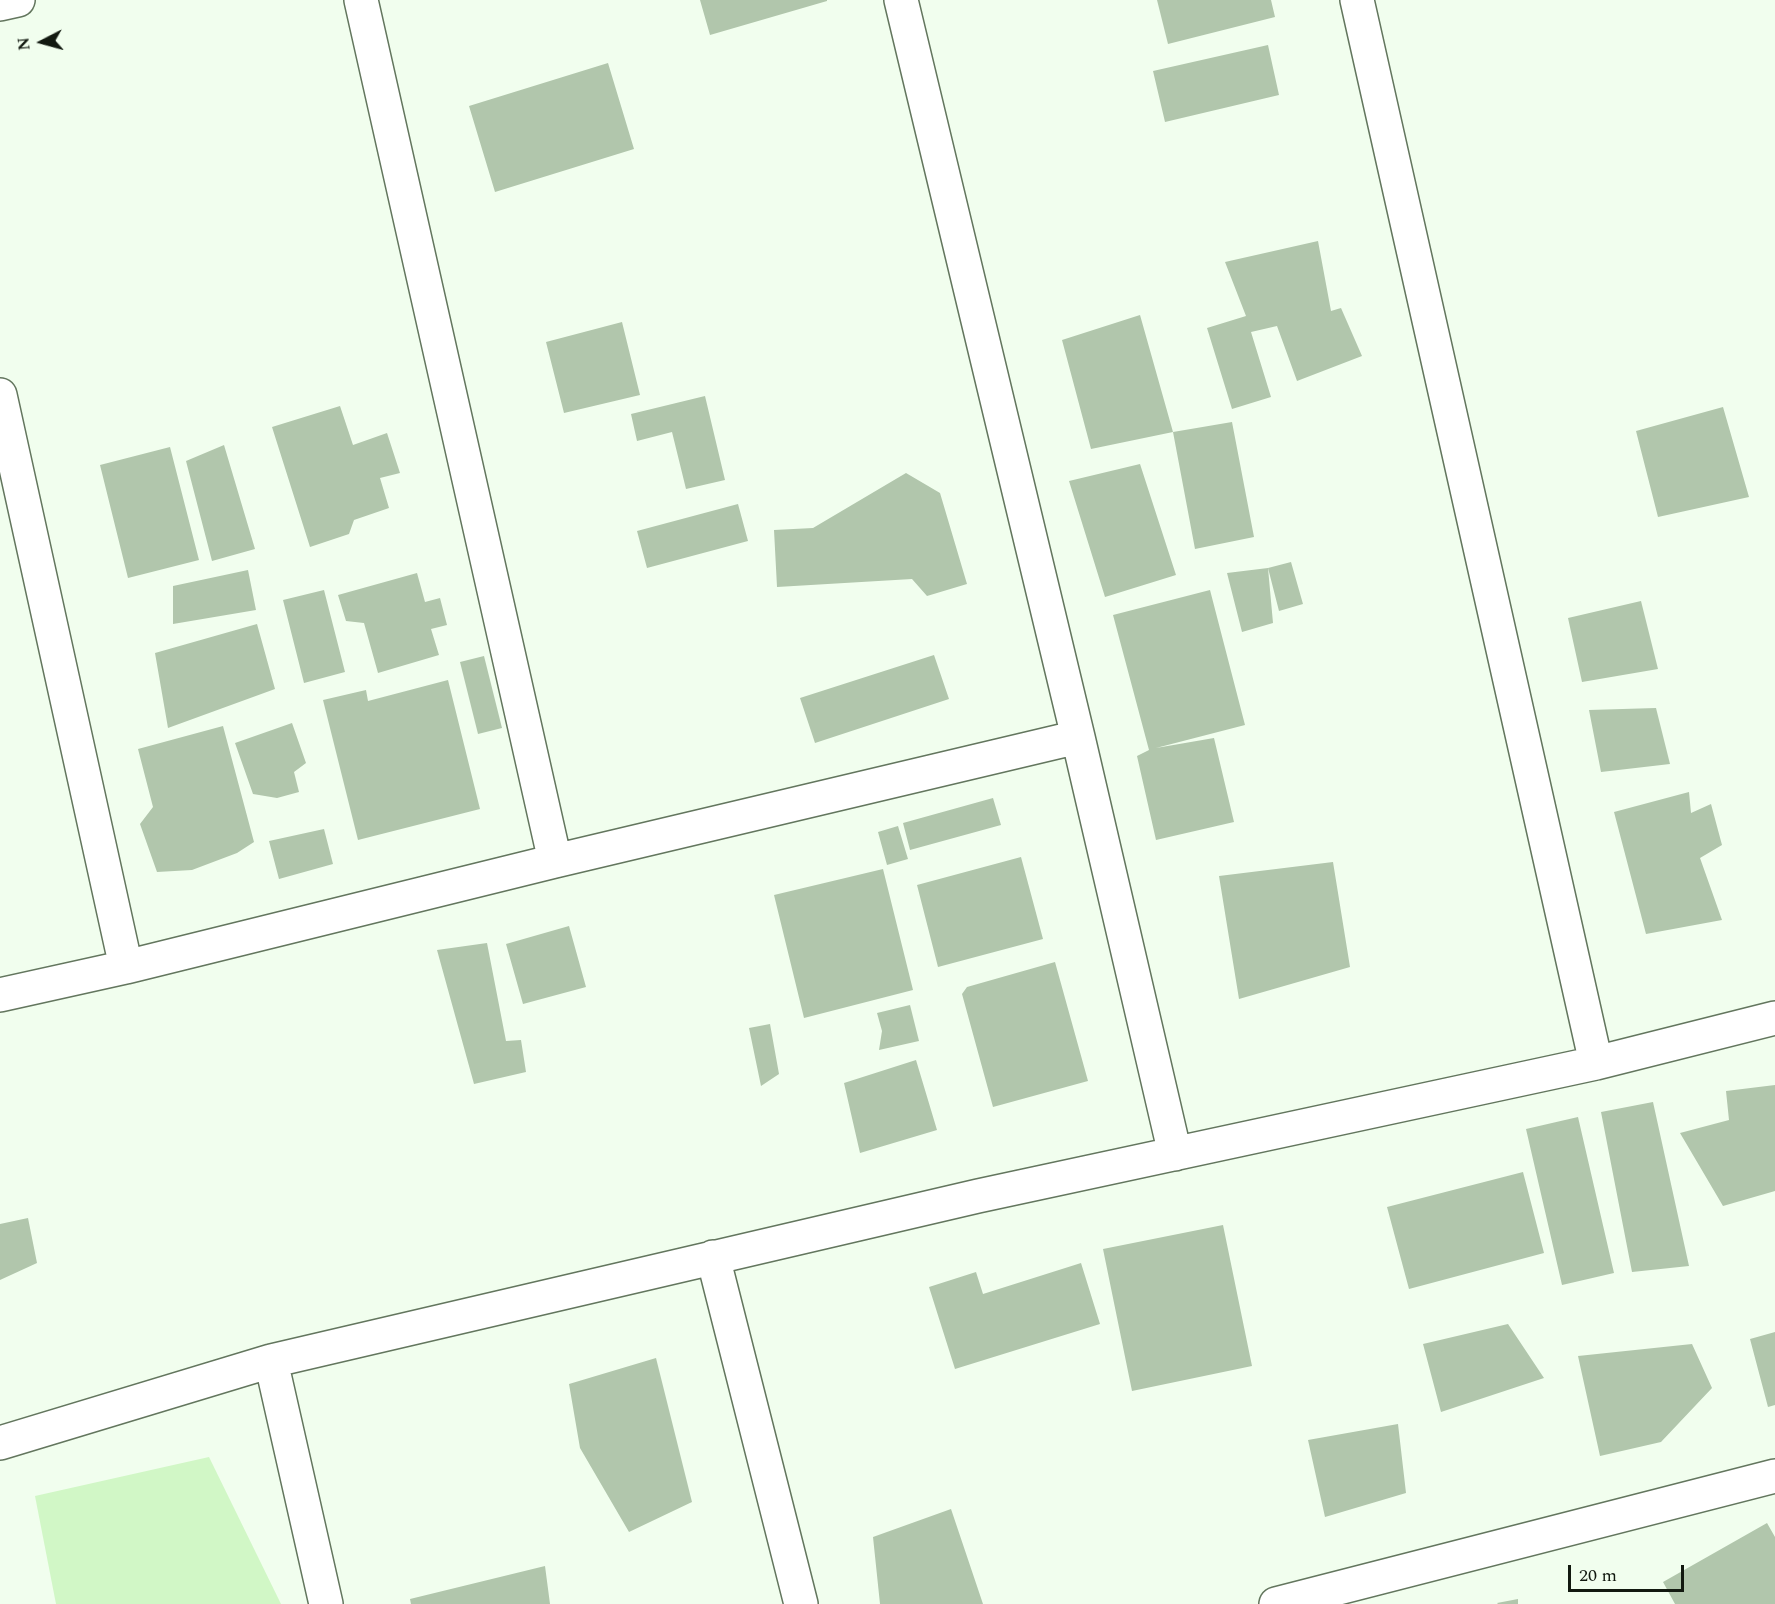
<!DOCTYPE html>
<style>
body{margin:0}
#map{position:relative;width:1775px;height:1604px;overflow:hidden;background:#f1feee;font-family:Spectral,serif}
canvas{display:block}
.north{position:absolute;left:12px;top:12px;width:60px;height:60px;-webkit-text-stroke:4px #f1feee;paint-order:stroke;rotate:264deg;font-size:16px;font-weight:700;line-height:24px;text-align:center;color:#121910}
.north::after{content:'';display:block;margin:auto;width:21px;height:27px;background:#121910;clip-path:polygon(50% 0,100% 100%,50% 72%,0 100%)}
.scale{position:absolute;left:1568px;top:1565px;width:116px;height:27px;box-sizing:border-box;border:3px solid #121910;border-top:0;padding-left:8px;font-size:18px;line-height:21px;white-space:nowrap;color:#121910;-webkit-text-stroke:4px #f1feee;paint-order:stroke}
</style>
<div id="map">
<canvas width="1775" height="1604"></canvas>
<div class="north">N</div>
<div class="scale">20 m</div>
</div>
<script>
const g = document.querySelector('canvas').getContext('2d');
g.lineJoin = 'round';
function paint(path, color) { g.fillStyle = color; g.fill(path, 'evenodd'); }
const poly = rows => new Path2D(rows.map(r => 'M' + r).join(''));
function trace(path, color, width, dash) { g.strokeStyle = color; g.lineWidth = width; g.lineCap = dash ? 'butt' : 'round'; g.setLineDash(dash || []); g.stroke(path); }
paint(poly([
 [209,1457,281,1604,56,1604,35,1496]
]), '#d1f7c6');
paint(poly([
 [700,0,827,0,827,1,710,35],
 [1157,0,1271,0,1275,17,1168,44],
 [1268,45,1279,95,1165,122,1153,71],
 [608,63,634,149,495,192,469,106],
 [1318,241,1331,311,1341,308,1362,356,1297,381,1277,326,1251,332,1271,397,1232,409,1207,328,1246,316,1225,262],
 [1140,315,1173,432,1091,449,1062,340],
 [622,322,640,395,564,413,546,342],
 [705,396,725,480,686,489,672,432,637,441,631,414],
 [340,406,353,445,387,433,400,473,380,478,389,508,354,520,349,534,310,547,272,427],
 [1723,407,1749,497,1658,517,1636,431],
 [1232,422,1254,537,1195,549,1173,432],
 [224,445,255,549,212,561,186,461],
 [170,447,199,560,128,578,100,465],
 [1140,464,1176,575,1105,597,1069,481],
 [906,473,940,493,967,584,927,596,912,579,777,587,774,530,813,528],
 [738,504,748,541,647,568,637,531],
 [1291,562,1303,604,1279,611,1268,568],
 [1268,568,1273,623,1242,632,1227,573],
 [248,570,256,610,173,624,173,586],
 [417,573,425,602,440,598,447,625,431,629,439,655,378,673,364,623,346,621,338,595],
 [324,590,345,672,304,683,283,600],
 [1210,590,1245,725,1156,748,1214,738,1234,822,1156,840,1137,756,1149,750,1113,615],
 [1641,601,1658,669,1582,682,1568,618],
 [257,624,275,689,168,728,155,653],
 [934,655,949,699,815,743,800,698],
 [484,656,502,728,478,734,460,662],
 [448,680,480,809,358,840,323,700,366,690,368,701],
 [1656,708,1670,764,1601,772,1589,710],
 [292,723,306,763,294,772,299,792,277,798,253,794,235,743],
 [223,726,254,842,237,853,192,870,157,872,140,824,153,807,138,749],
 [1689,792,1691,813,1711,804,1722,845,1700,858,1722,920,1646,934,1614,812],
 [993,798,1001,825,910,850,903,823],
 [898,826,908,859,887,865,878,832],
 [324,829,333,864,279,879,269,841],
 [1021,857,1043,939,938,967,917,885],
 [1333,862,1350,967,1239,999,1219,876],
 [883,869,913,990,804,1018,774,895],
 [569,926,586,987,523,1004,506,944],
 [487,943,506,1041,521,1040,526,1072,474,1084,437,950],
 [1055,962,1088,1081,993,1107,962,994,967,987],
 [910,1005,919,1041,879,1050,882,1031,877,1013],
 [770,1024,779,1074,761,1086,749,1028],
 [916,1060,937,1130,860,1153,844,1083],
 [1775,1085,1775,1191,1723,1206,1680,1133,1729,1120,1726,1091],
 [1653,1102,1689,1266,1632,1272,1601,1112],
 [1578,1117,1614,1273,1562,1285,1526,1129],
 [1523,1172,1544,1253,1409,1289,1387,1207],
 [28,1218,37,1263,0,1280,0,1224],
 [1223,1225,1252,1366,1132,1391,1103,1249],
 [1081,1263,1100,1324,955,1369,929,1287,976,1272,983,1294],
 [1508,1324,1544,1378,1441,1412,1423,1344],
 [1775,1332,1775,1405,1768,1407,1750,1339],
 [1692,1344,1712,1388,1661,1442,1600,1456,1578,1356],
 [656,1358,692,1502,629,1532,580,1448,569,1384],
 [1398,1424,1406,1493,1325,1517,1308,1440],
 [951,1509,983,1604,880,1604,873,1537],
 [1767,1523,1775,1537,1775,1604,1675,1604,1663,1582],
 [545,1566,550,1604,411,1604,410,1599],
 [1518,1599,1518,1604,1498,1604,1497,1603]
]), '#b1c6ac');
const minor = poly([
 [361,0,555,861],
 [901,0,1078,737,1175,1154],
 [1357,0,1596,1063],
 [0,4,18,0],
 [0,395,126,967],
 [0,995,126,967,555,861,1078,737],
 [713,1257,801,1604],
 [271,1361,326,1604],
 [0,1443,271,1361,978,1196,1596,1063,1775,1018],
 [1276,1604,1775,1476]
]);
trace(minor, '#63765e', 36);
trace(minor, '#fff', 33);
</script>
